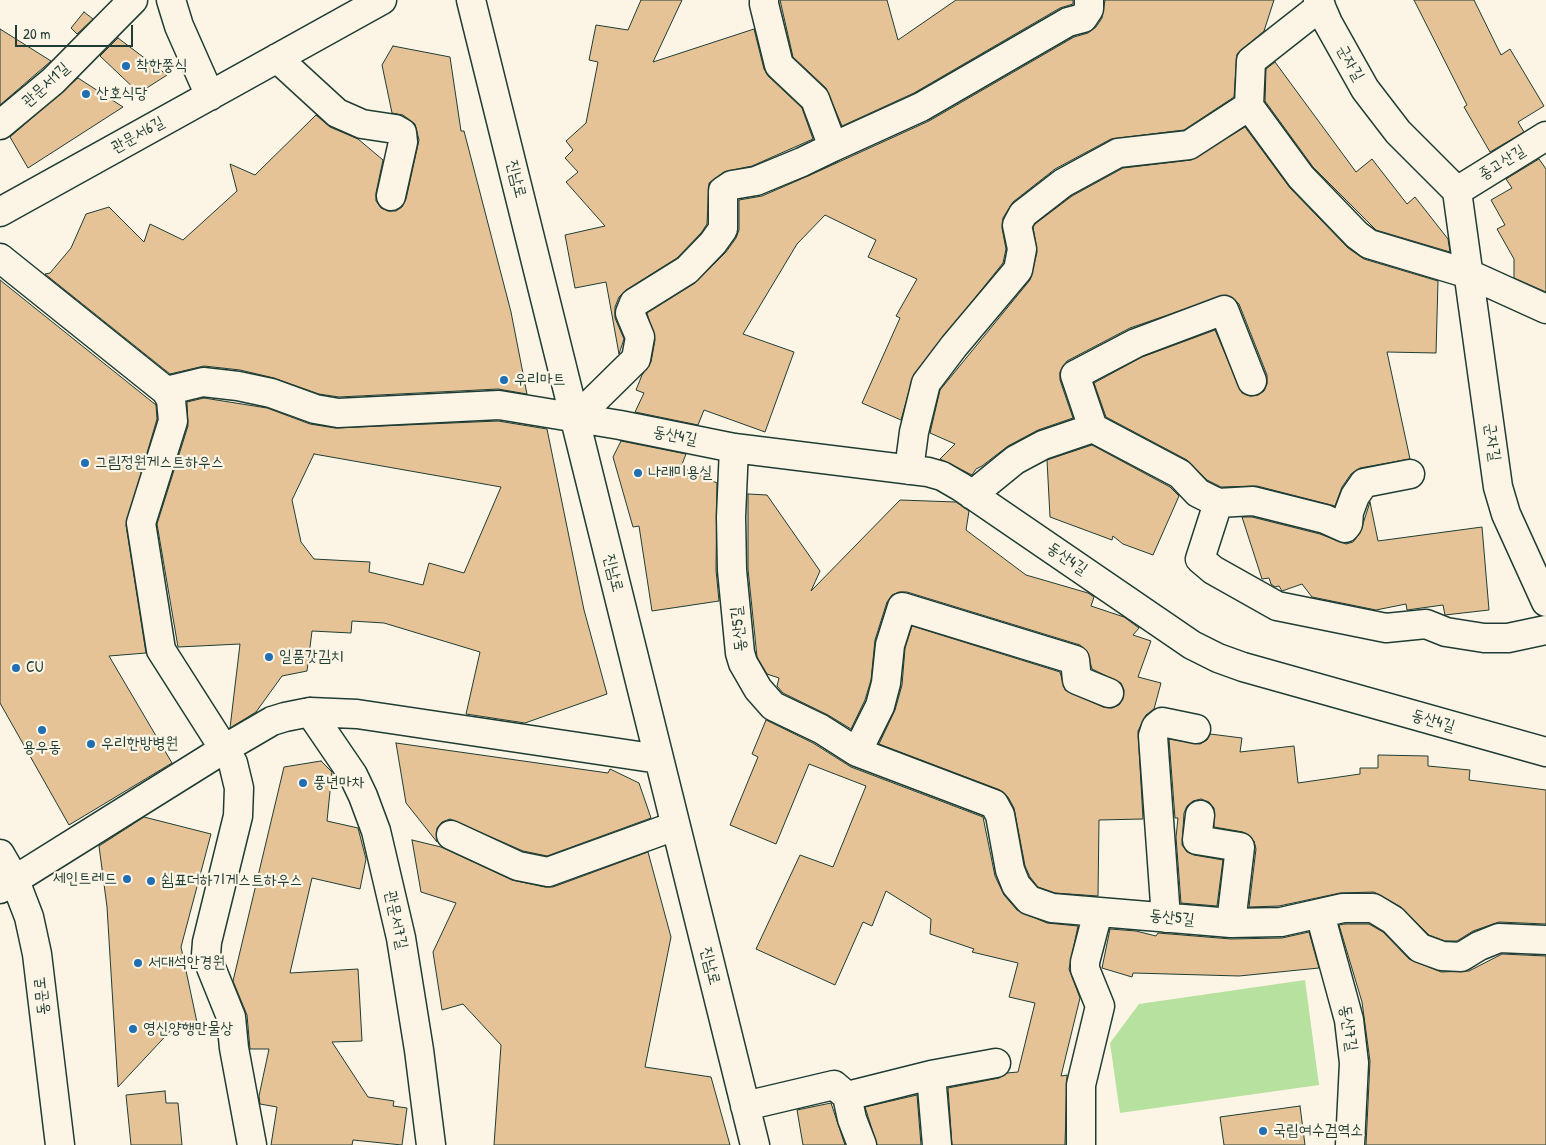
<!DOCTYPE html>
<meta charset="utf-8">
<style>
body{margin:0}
#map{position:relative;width:1546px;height:1145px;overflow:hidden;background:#fcf5e5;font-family:"Patrick Hand",sans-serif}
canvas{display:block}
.scale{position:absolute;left:15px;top:25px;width:118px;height:22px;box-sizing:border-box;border:2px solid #1f3d34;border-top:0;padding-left:6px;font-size:15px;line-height:18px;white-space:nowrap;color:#1f3d34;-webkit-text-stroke:4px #fcf5e5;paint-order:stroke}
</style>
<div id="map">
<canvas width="1546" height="1145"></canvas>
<div class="scale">20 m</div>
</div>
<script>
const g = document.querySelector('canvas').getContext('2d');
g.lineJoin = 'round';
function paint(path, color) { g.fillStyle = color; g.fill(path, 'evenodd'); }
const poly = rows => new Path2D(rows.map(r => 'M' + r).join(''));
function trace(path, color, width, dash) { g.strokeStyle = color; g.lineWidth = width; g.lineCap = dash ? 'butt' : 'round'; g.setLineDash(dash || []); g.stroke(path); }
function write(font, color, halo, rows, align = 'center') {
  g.font = font + ' "Patrick Hand","Poor Story",sans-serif'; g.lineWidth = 4.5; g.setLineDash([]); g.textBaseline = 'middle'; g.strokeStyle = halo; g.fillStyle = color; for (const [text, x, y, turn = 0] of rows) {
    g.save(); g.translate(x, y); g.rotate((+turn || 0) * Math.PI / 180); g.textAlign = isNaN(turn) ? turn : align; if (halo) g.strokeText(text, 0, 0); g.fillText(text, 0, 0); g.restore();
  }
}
paint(poly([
 [1305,980,1319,1085,1120,1113,1110,1043,1139,1004]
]), '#b7e19e');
const building = poly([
 [641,0,682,0,653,62,754,29,764,69,768,76,802,108,813,139,752,166,724,172,709,183,707,224,701,233,677,258,626,290,619,297,615,307,615,318,624,339,619,354,606,282,575,288,565,235,605,226,566,182,578,172,565,158,573,150,566,141,586,123,598,62,589,60,596,25,628,30,641,0],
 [780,0,887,0,898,40,956,0,1073,0,1073,4,1060,8,914,93,842,126,826,88,793,57,780,0],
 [1105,0,1274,0,1264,31,1237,54,1234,97,1184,130,1111,139,1055,169,1013,202,1003,218,1002,228,1006,249,1003,263,914,374,901,420,862,403,900,318,896,316,917,279,868,257,876,240,825,215,797,244,743,334,794,352,765,432,704,410,698,425,635,412,644,393,636,390,642,375,651,362,655,340,647,313,695,283,726,252,736,238,739,230,739,200,762,196,808,176,929,121,1074,37,1088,33,1096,27,1102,18,1105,0],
 [1414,0,1474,0,1501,55,1510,49,1544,106,1518,122,1524,132,1490,152,1464,107,1467,105,1414,0],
 [84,12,93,19,77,34,71,28,84,12],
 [0,29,51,61,0,105,0,29],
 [118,38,167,75,139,93,100,56,118,38],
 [393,46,450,57,461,131,464,131,511,312,527,394,498,389,339,397,319,394,274,378,240,370,204,366,170,374,45,274,50,273,71,248,86,214,109,207,144,242,150,224,183,240,237,191,230,164,255,175,316,115,330,127,358,139,383,160,376,193,376,201,381,208,388,211,396,211,402,207,406,199,419,140,415,124,403,115,392,113,382,65,393,46],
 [1275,62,1356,172,1372,159,1407,204,1415,197,1448,239,1450,252,1376,230,1313,167,1265,101,1266,69,1275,62],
 [78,78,123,107,28,168,10,137,78,78],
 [1245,127,1290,188,1348,248,1364,259,1438,281,1436,353,1387,352,1410,459,1360,468,1351,474,1342,487,1335,506,1257,486,1221,487,1207,480,1187,460,1106,417,1094,383,1142,357,1215,330,1242,393,1250,396,1258,395,1264,391,1267,384,1267,375,1239,304,1233,298,1226,295,1130,328,1067,361,1060,372,1060,380,1073,418,1038,430,1008,446,982,466,976,469,972,475,940,459,955,444,930,433,940,390,1030,280,1037,252,1033,227,1035,224,1072,196,1123,168,1191,160,1245,127],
 [1539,159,1546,169,1546,292,1514,278,1514,259,1497,229,1505,225,1491,200,1512,188,1506,179,1539,159],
 [0,280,156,405,157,419,126,525,146,653,109,656,172,763,69,825,0,703,0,280],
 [204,398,267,408,310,424,335,428,498,421,547,429,584,610,607,694,525,723,466,714,480,652,384,623,352,621,351,633,312,631,307,671,282,676,256,712,230,728,240,644,178,647,157,524,188,426,187,402,204,398],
 [314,454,501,487,464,573,429,563,423,585,369,572,370,562,314,559,301,542,292,500,314,454],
 [621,441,686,454,681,467,717,483,716,570,719,601,652,611,639,526,633,527,613,457,621,441],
 [1092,445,1170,487,1179,496,1153,555,1123,544,1113,536,1112,540,1050,517,1047,460,1092,445],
 [748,494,767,495,820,571,811,591,900,500,956,502,969,511,966,530,1026,575,1088,593,1094,597,1091,606,1124,617,1139,628,1133,635,1151,641,1138,677,1161,683,1154,709,1146,715,1138,731,1143,819,1099,820,1098,896,1055,893,1038,887,1030,877,1025,866,1014,808,1008,797,1000,790,879,744,895,710,902,685,905,648,912,626,1060,672,1065,690,1103,707,1112,708,1119,705,1123,699,1124,690,1121,683,1092,669,1087,651,1080,645,907,592,899,592,892,595,887,602,875,640,871,680,865,700,851,729,828,715,783,693,777,686,779,678,767,674,757,657,748,569,748,494],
 [1370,502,1378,541,1482,527,1489,610,1445,615,1443,605,1407,610,1406,604,1376,610,1312,597,1302,584,1282,591,1279,586,1275,587,1271,584,1269,578,1262,579,1242,517,1252,517,1320,534,1346,544,1353,542,1360,533,1370,502],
 [766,720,813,743,851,767,983,817,995,876,1004,895,1017,910,1047,923,1078,926,1069,969,1080,998,1061,1076,1067,1075,1065,1145,952,1145,948,1088,999,1078,1007,1073,1018,1072,1035,1003,1009,997,1018,963,972,952,974,949,930,934,931,919,886,891,872,926,863,922,835,985,756,949,800,855,833,867,866,786,809,764,776,844,730,825,758,757,752,754,766,720],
 [1210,734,1242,738,1240,752,1294,746,1298,783,1360,774,1360,768,1378,768,1378,755,1428,756,1428,766,1470,770,1469,780,1546,790,1546,924,1499,922,1473,931,1457,941,1445,941,1429,935,1401,907,1374,892,1340,893,1279,906,1249,907,1256,849,1254,841,1243,832,1214,827,1214,808,1209,802,1201,799,1193,801,1187,806,1184,813,1182,845,1187,852,1194,855,1223,860,1217,906,1181,903,1176,837,1178,818,1175,818,1169,739,1200,744,1207,740,1210,734],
 [396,743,608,773,610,769,639,783,651,818,547,856,523,851,450,819,442,822,437,828,437,842,406,803,396,743],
 [321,761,332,772,327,821,358,828,366,859,360,889,312,878,290,973,358,969,362,1041,332,1042,368,1097,394,1101,393,1106,407,1108,402,1145,353,1140,352,1145,271,1145,277,1107,260,1104,259,1096,269,1049,250,1049,247,1015,233,981,284,767,321,761],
 [144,817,211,834,181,947,198,1027,174,1027,118,1087,107,907,99,846,144,817],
 [412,840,441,847,512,880,545,887,553,887,648,852,671,937,645,1067,711,1077,730,1145,494,1145,501,1045,463,1004,442,1010,433,952,456,903,421,892,412,840],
 [1345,924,1369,924,1383,932,1409,959,1441,972,1469,971,1502,954,1546,956,1546,1145,1366,1145,1370,1061,1362,1002,1339,925,1345,924],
 [1110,929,1136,931,1156,936,1158,933,1231,939,1282,938,1309,932,1319,968,1239,976,1133,973,1132,977,1102,968,1110,929],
 [165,1091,166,1103,178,1103,182,1145,131,1145,126,1095,165,1091],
 [917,1095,921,1145,877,1145,865,1107,917,1095],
 [831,1103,845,1145,803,1145,797,1110,831,1103],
 [1300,1106,1305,1145,1224,1145,1220,1117,1300,1106]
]);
paint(building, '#e6c397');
trace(building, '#1f3d34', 1);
const minor = poly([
 [171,0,179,26,210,96],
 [471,0,755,1145],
 [764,0,764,4,779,65,815,99,833,147,921,107,1068,22,1083,18,1089,9,1089,0],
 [1318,0,1328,23,1365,89,1398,132,1457,191,1498,487,1506,514,1546,602],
 [277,58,337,113,362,124,395,129,402,133,403,142,391,196],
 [1249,106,1301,177,1357,235,1369,244,1469,274,1546,309],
 [0,125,53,81,133,0],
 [1457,191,1546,136],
 [0,212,382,0],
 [0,258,166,391,171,400,173,421,141,523,161,650,233,763,239,788,238,816,207,942,206,955,231,1017,234,1048,252,1145],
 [166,391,203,382,238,386,271,393,315,409,338,413,499,405,620,425,734,448,928,472,942,476,961,487,1192,645,1218,658,1243,667,1546,752],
 [575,419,636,359,640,337,630,313,634,303,687,270,713,243,723,229,723,191,732,185,756,181,802,162,833,147],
 [1093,428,1075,375,1136,343,1224,310,1252,381],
 [734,448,731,517,732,570,740,653,743,663,758,689,773,706,821,729,857,752,880,706,886,683,890,645,902,607,1075,660,1077,680,1109,693],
 [909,470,914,432,926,383,954,346,1018,270,1022,249,1017,225,1023,214,1063,183,1118,153,1189,145,1249,106,1251,61,1321,6],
 [972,495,1015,460,1043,445,1093,428,1180,474,1198,493,1218,503,1200,559,1213,570,1277,606,1386,628,1426,624,1446,632,1484,638,1508,638,1546,630],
 [1218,503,1253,501,1325,519,1345,528,1348,524,1349,512,1355,496,1364,483,1410,474],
 [310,712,353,775,363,796,376,831,401,938,419,1050,431,1145],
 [857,752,994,804,1000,815,1010,870,1016,885,1029,900,1052,908,1231,923,1281,922,1343,908,1373,908,1393,920,1420,948,1442,956,1461,957,1479,946,1499,938,1546,940],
 [1200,815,1197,840,1240,847,1231,923],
 [451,835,518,866,548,872,675,826],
 [0,854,14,878,29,917,37,954,60,1145],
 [0,889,224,749,272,721,285,717,310,712,357,714,659,759],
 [1320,914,1349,1020,1354,1063,1350,1145],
 [1166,918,1153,736,1156,727,1162,722,1196,729],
 [931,1075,996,1063],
 [847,1096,852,1119,862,1145],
 [745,1106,834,1085,847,1096,931,1075,937,1145],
 [1081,1145,1081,1085,1100,1006,1085,969,1085,962,1098,912]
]);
trace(minor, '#1f3d34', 31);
trace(minor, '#fcf5e5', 28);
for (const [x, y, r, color] of [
 [126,66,5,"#1f6fb2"],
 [86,94,5,"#1f6fb2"],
 [504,380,5,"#1f6fb2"],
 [85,463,5,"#1f6fb2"],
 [638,473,5,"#1f6fb2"],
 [269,657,5,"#1f6fb2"],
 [16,668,5,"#1f6fb2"],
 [42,730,5,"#1f6fb2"],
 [91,744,5,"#1f6fb2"],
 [303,783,5,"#1f6fb2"],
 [127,879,5,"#1f6fb2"],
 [151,881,5,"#1f6fb2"],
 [138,963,5,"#1f6fb2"],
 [133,1029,5,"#1f6fb2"],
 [1263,1131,5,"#1f6fb2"]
]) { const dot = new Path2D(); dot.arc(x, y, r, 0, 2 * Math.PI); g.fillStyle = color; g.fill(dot); trace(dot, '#fcf5e5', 2); }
write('16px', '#1f3d34', '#fcf5e5', [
 ["군자길",1350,63,60],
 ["관문서1길",46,85,-42],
 ["관문서6길",138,135,-29],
 ["종고산길",1502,163,-32],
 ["진남로",516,179,76],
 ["동산4길",675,436,11],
 ["군자길",1492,442,82],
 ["동산4길",1067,559,34],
 ["진남로",613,573,76],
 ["동산5길",739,629,-96],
 ["동산4길",1433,721,16],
 ["동산5길",1172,918,6],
 ["관문서7길",396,920,78],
 ["진남로",710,966,76],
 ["동문로",42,996,-96],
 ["동산7길",1348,1028,81]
]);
write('16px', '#1f3d34', '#fcf5e5', [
 ["착한쭝식",136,66],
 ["산호식당",96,94],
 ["우리마트",514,380],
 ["그림정원게스트하우스",95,463],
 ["나래미용실",648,473],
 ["일품갓김치",279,657],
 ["CU",26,668],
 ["우리한방병원",101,744],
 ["용우동",42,748,"center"],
 ["풍년마차",313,783],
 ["세인트레드",117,879,"right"],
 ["쉼표더하기게스트하우스",161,881],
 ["서대석안경원",148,963],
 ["영신양행만물상",143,1029],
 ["국립여수검역소",1273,1131]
], 'left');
</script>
